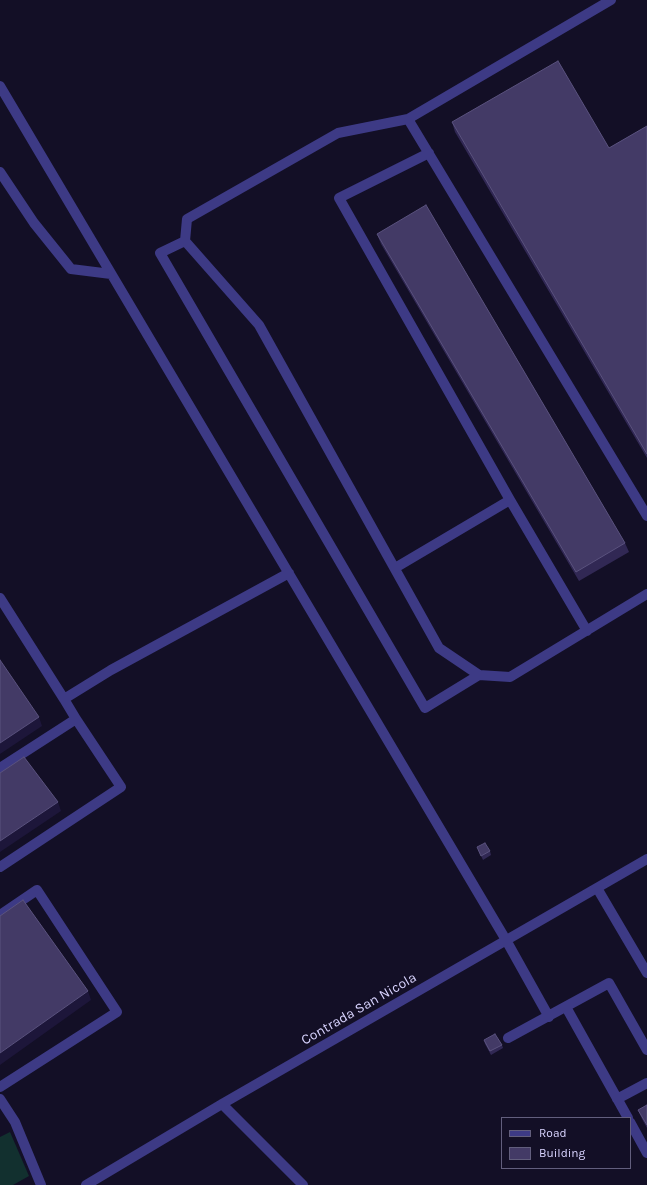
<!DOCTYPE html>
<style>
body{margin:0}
#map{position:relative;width:647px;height:1185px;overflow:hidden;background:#130f26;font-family:Karla,sans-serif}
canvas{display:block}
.legend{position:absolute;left:501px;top:1117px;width:130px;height:52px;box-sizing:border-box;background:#130f26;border:1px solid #625e7d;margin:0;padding:5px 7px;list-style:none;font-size:12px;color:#d9d4ff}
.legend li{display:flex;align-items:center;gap:8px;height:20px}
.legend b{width:20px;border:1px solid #625e7d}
</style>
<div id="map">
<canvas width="647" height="1185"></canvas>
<ul class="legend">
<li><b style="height:5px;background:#3d3a85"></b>Road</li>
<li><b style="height:11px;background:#433a66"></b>Building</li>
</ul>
</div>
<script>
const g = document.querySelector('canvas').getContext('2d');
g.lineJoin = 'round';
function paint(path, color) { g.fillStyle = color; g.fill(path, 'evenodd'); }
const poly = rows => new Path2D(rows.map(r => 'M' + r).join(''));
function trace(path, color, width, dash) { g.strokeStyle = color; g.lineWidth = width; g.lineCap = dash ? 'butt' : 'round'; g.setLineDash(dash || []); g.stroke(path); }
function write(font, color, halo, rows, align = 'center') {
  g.font = font + ' Karla,sans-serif'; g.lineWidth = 3; g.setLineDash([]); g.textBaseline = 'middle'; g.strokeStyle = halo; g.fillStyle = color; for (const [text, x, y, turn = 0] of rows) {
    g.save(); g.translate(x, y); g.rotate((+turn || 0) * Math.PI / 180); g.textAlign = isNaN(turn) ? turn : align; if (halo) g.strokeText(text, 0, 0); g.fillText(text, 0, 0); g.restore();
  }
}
paint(poly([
 [10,1132,29,1176,13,1185,0,1185,0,1137]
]), '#12302f');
trace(poly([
 [611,0,408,119,647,516],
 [0,86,506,940,549,1017],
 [408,119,338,133,187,219,185,241,259,325,439,648,479,675,510,677,647,594],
 [429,153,339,198,510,500,587,631],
 [0,172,34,223,71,269,111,274],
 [185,241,160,253,425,708,479,675],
 [395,568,510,500],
 [0,598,64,699,111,670,289,573],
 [0,768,76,719],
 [0,867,121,787,76,719,64,699],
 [597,888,647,973],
 [0,915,37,890,117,1012,0,1087],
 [566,1007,628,1118],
 [508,1038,609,983,647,1050],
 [0,1099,15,1122,41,1185],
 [617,1099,647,1083],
 [222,1104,303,1185],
 [630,1122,647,1153],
 [86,1185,222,1104,647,859]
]), '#3d3a85', 10);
paint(poly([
 [452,122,609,148,647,126,647,458,455,132],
 [377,234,625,543,629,552,579,581,381,244],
 [477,847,490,851,491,855,483,860],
 [484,1040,502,1045,503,1048,491,1055,485,1044],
 [647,1105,647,1128,642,1119,638,1110]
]), '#312854');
paint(poly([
 [39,717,42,726,0,754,0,743],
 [58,802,61,811,0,852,0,841],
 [88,991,91,1000,0,1065,0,1053]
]), '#1d163a');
const building = poly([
 [558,61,609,148,647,126,647,454,452,122,558,61],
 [426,205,625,543,576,572,377,234,426,205],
 [0,660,39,717,0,743,0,660],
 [24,757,58,802,0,841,0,773,24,757],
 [485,843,490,851,481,856,477,847,485,843],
 [23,900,88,991,0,1053,0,916,23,900],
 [495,1034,502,1045,490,1051,484,1040,495,1034],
 [647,1105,647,1125,638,1110,647,1105]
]);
paint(building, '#433a66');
trace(building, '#5a527e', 1);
write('14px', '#d9d4ff', '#130f26', [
 ["Contrada San Nicola",359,1009,-30]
]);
</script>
